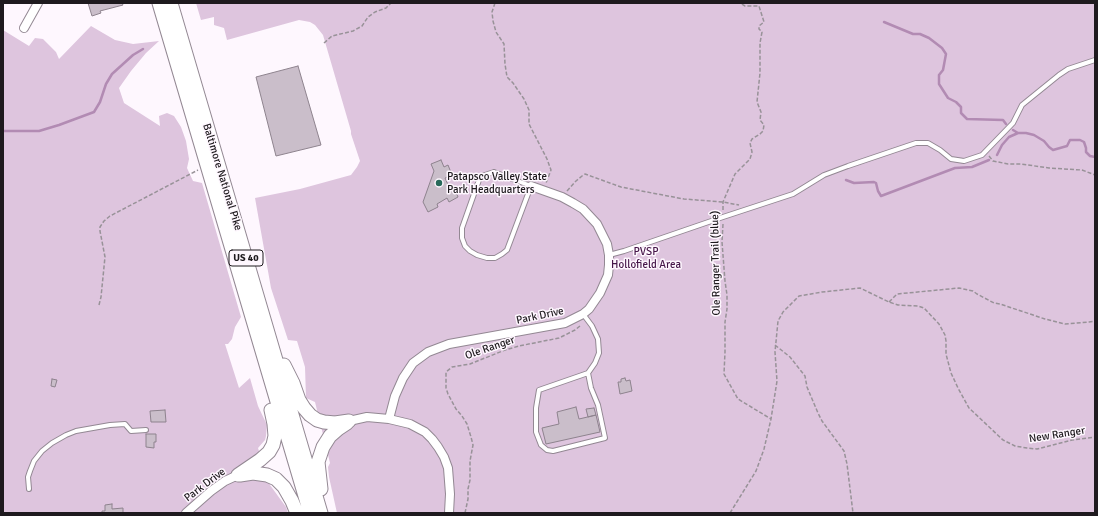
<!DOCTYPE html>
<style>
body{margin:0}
#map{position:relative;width:1098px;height:516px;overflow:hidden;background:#fef7fe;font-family:Signika,sans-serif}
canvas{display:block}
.frame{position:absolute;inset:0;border:4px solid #1e1a1e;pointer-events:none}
</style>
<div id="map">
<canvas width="1098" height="516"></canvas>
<div class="frame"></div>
</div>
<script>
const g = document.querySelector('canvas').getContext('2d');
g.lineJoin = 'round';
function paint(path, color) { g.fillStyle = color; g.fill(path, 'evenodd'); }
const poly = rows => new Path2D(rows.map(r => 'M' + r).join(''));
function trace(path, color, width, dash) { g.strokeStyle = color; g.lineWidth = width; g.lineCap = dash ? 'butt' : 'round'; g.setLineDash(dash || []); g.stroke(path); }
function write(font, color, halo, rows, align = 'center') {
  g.font = font + ' Signika,sans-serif'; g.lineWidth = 3; g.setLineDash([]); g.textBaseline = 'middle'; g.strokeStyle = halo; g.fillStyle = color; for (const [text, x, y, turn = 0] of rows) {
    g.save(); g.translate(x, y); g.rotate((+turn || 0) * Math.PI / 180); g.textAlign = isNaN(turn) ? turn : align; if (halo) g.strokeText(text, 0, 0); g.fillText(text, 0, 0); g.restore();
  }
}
paint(poly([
 [196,3,1095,3,1095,513,337,513,329,477,328,467,330,463,315,402,306,398,305,367,297,341,288,340,271,288,255,198,300,189,351,175,357,167,360,161,351,134,351,131,323,35,315,25,310,22,299,20,227,40,224,28,214,25,214,17,201,20],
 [91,26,115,40,133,44,159,41,146,53,131,71,119,88,124,103,160,126,159,116,167,113,174,116,181,127,186,141,189,159,187,168,193,181,202,183,241,317,235,327,232,339,228,344,225,344,239,388,250,378,258,406,267,425,266,436,265,440,258,448,270,485,286,507,288,513,3,513,3,30,29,46,35,38,43,39,56,52,59,59]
]), '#dec5de');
trace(poly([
 [884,22,913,34,920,34,929,38,942,48,946,54,943,70,939,75,939,84,948,98,956,102,961,107,961,113,967,119,1003,120,1006,124],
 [1013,130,1018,133,1026,133,1034,135,1044,141,1049,147,1053,150,1067,146,1070,140,1080,140,1084,142,1086,148,1086,152,1090,156,1095,157],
 [3,131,39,131,59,125,94,112,100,102,106,84,112,74,133,55,143,49],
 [997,155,1002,145,1009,137,1018,133],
 [846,180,854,183,874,182,876,183,878,191,881,196,955,168,972,167,989,160]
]), '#b28bb3', 2.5);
const building = poly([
 [88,3,122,3,123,5,100,11,101,13,92,16,88,3],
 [298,66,321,145,276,156,256,77,298,66],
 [441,160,444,167,448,165,452,175,445,178,450,189,454,187,458,197,449,202,447,198,437,204,438,207,428,212,423,202,434,171,431,164,441,160],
 [625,378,626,381,630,380,632,391,620,394,618,382,621,382,621,379,625,378],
 [52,379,57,380,55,387,51,386,52,379],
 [576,407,579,419,596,415,600,432,546,444,542,428,559,424,557,412,576,407],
 [594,408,596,415,588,417,586,409,594,408],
 [165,410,166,422,151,422,150,411,165,410],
 [146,434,156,434,156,442,154,442,154,448,146,447,146,434],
 [112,504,112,509,123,508,123,513,102,513,102,511,105,511,105,505,112,504]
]);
paint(building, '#cabeca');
trace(building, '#8e838e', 1);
const service = poly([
 [494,172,531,186,507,250,502,254,495,258,487,258,477,255,470,251,465,246,462,238,462,228,479,180,482,176,494,172],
 [609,255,624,251,723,217,793,194,824,175,848,166,916,143,928,143,940,150,951,159,964,161,982,155,1013,123,1022,105,1059,75,1068,69,1095,60],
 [583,314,592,326,598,339,599,353,595,363,588,373,539,390,536,408,536,432,541,445,547,450,553,451,605,438,598,405,591,388,588,373],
 [29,489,28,477,30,471,34,461,42,451,52,443,66,435,76,431,110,425,125,424,131,431,146,430]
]);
const minor = poly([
 [24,28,38,3],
 [389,419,395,396,403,378,413,363,428,352,449,344,565,323,583,314,589,309,600,293,608,275,609,265,609,255,607,244,597,224,583,209,573,203,562,197,531,186],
 [349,421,367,417,389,419,410,424,425,432,432,439,438,447,444,457,448,468,450,494,449,513],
 [186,513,211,491,225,481,238,475]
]);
const primary = poly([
 [159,3,310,513],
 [171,3,321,513],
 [284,365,293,383,299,400,304,408,310,415,317,420,324,422,335,423,349,421],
 [238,475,260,460,269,452,273,445,275,436,274,424,271,410],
 [240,475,253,473,267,475,276,479,284,487,292,501,297,513],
 [321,489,318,462,323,447,330,436,338,429,347,423]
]);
trace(service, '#938893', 6);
trace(minor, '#938893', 10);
trace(primary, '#938893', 15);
trace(poly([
 [495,3,492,12,493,21,496,32,504,44,505,64,507,77,513,83,524,99,529,110,529,124,547,159,551,170,546,183],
 [324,43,332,36,353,31,362,26,368,17,375,12,386,8,391,3],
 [989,156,993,161,1008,164,1021,164,1049,168,1082,170,1095,175],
 [567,191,576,181,582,176,585,174,621,187,652,193,684,199,723,202,739,205],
 [723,210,723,202,735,174,750,159,752,152,750,143,752,139,760,134,763,131,764,125,760,120,761,112,757,102,760,73,760,43,762,32,759,29,759,26,764,22,759,6,745,6,740,3],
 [723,224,722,242,725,281,727,295,727,309,725,322,725,352,724,374,738,399,771,419],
 [889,302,897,294,959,288,973,291,977,294,994,303,1000,304,1045,319,1065,324,1089,322,1095,321],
 [99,305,101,297,105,257,100,231,100,227,104,221,110,216,198,170],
 [775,345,790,357,805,376,807,387,818,413,822,421,844,451,847,464,853,513],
 [465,513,468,499,468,489,470,480,470,461,473,445,471,437,467,424,462,416,456,409,448,394,446,388,446,372,452,367,470,364,505,350,519,346,559,338,575,330,580,326],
 [730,513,756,471,764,449,771,419,777,381,775,352,778,321,783,312,799,296,822,292,860,288,889,302,898,305,918,306,924,308,939,324,945,335,946,341,946,354,951,373,958,388,969,408,1003,440,1015,446,1027,448,1037,449,1072,440,1095,437]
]), '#989298', 1.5, [4, 2]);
trace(service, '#fff', 4);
trace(minor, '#fff', 8);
trace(primary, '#fff', 13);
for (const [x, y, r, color] of [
 [439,183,4,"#27695a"]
]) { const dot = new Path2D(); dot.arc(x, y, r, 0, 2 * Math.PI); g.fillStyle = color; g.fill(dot); trace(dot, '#fef7fe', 1.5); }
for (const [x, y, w] of [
 [246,258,34]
]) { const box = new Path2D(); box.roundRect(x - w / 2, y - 8, w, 16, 3); g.fillStyle = '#fef7fe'; g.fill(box); trace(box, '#1e1a1e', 1); }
write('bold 10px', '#1e1a1e', null, [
 ["US 40",246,258]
]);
write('11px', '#1e1a1e', '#fef7fe', [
 ["Baltimore National Pike",222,177,73],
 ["Ole Ranger Trail (blue)",716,263,-91],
 ["Park Drive",540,316,-12],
 ["Ole Ranger",490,348,-19],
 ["New Ranger",1057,435,-9],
 ["Park Drive",205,485,-37]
]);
write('11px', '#1e1a1e', '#fef7fe', [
 ["Patapsco Valley State",447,177],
 ["Park Headquarters",447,190]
], 'left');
write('11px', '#461649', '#fef7fe', [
 ["PVSP",646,252],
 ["Hollofield Area",646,265]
]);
</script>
